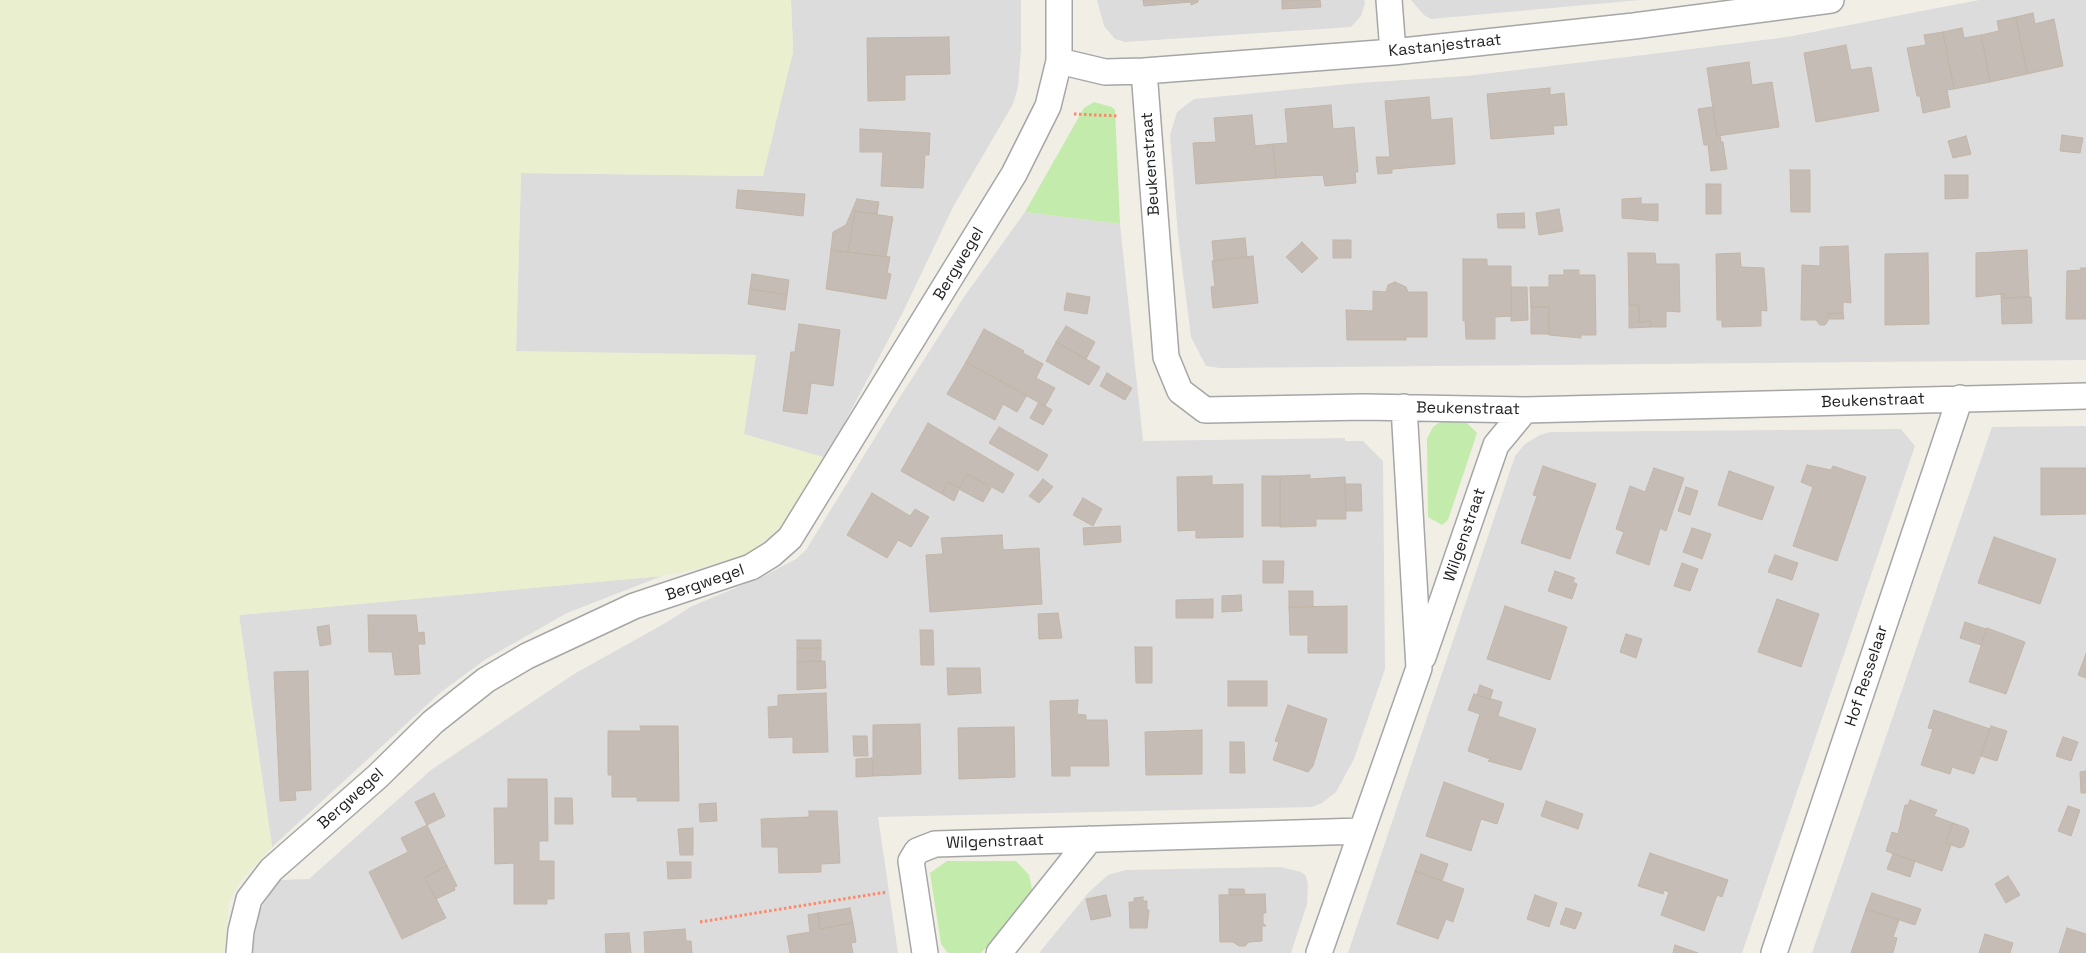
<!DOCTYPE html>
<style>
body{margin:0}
canvas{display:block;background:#f0eee5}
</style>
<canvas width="2086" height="953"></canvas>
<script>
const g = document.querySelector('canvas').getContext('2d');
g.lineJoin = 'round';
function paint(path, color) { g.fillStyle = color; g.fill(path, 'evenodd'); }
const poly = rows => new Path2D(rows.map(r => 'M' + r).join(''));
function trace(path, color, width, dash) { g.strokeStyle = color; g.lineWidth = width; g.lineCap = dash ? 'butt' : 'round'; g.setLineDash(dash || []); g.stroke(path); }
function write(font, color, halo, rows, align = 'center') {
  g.font = font + ' "Space Grotesk",sans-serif'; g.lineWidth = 4.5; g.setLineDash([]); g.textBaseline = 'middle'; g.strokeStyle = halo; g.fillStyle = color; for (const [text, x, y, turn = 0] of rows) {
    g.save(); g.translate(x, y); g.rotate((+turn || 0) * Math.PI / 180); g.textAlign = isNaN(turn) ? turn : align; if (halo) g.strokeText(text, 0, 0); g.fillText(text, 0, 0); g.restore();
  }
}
paint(poly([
 [791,0,1021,0,1021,50,1018,87,1013,104,953,207,903,312,826,458,743,434,756,355,516,352,521,173,762,176,793,52],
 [1097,0,1364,0,1365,3,1361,16,1351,27,1125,42,1115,39,1104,26],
 [1411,0,1640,0,1431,19,1424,15],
 [1979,0,2086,0,2086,360,1220,368,1206,366,1191,337,1178,235,1170,135,1177,112,1194,99,1359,83,1466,76,1652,54,1787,37],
 [1025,212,1120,224,1143,441,1345,438,1345,441,1363,441,1383,461,1385,669,1354,759,1336,792,1322,803,1312,807,878,817,898,953,251,953,260,910,278,880,309,879,431,770,574,674,669,621,690,607,764,576,796,559,806,550,900,397,966,294],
 [2086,426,2086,953,1812,953,1992,427],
 [1901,429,1915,446,1742,953,1348,953,1515,456,1525,444,1540,435,1550,432],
 [662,576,567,613,486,659,441,692,272,847,239,615],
 [1281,867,1301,872,1306,876,1308,885,1307,904,1291,953,1039,953,1089,892,1108,875,1125,870]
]), '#dddcdc');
paint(poly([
 [0,0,791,0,793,52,763,176,521,173,516,351,756,355,744,434,826,458,789,519,760,545,749,553,701,568,662,576,239,615,272,847,241,880,229,901,224,953,0,953]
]), '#eaefd0');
paint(poly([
 [1094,102,1112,107,1115,110,1120,224,1025,212,1084,108],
 [1440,422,1466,422,1477,433,1448,520,1442,525,1428,517,1427,439,1433,427],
 [947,861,1016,861,1029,875,1033,894,981,953,948,953,941,944,930,873]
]), '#c3ebab');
const building = poly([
 [1143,0,1198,0,1198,2,1191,5,1191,2,1144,6,1143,0],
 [1282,0,1320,0,1321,7,1282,9,1282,0],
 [2033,13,2035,24,2054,19,2063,66,2027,74,2016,17,2033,13],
 [2016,17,2027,74,1990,82,1981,35,1999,31,1997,21,2016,17],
 [1962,28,1964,38,1981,35,1990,82,1954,89,1943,32,1962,28],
 [1943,32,1954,89,1947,90,1950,107,1923,113,1920,96,1917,96,1907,48,1926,45,1924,35,1943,32],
 [949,37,950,74,905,75,905,100,868,101,867,38,949,37],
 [1846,45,1851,70,1871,67,1879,111,1816,122,1804,53,1846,45],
 [1749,62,1752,85,1772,82,1779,127,1717,136,1707,68,1749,62],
 [1550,88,1550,95,1564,93,1567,125,1553,126,1554,134,1491,139,1487,94,1550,88],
 [1429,97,1431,120,1452,118,1455,164,1392,169,1392,173,1378,174,1376,157,1390,157,1385,101,1429,97],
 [1331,105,1333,129,1354,127,1358,172,1355,172,1356,183,1325,186,1323,175,1276,178,1273,144,1288,143,1285,109,1331,105],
 [1713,107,1717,136,1720,136,1721,142,1723,142,1727,169,1711,171,1708,145,1704,145,1698,109,1713,107],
 [1252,115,1255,146,1273,144,1276,178,1196,184,1193,143,1216,142,1214,118,1252,115],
 [860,129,930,133,929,155,925,155,923,188,881,186,883,152,860,152,860,129],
 [2062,135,2083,138,2080,153,2060,151,2062,135],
 [1966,136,1971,154,1953,158,1948,141,1966,136],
 [1790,170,1810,170,1810,212,1791,212,1790,170],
 [1945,175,1968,175,1968,198,1945,199,1945,175],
 [1706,184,1721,184,1721,214,1706,214,1706,184],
 [738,190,805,194,803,216,736,208,738,190],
 [1641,198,1641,204,1658,204,1658,221,1622,218,1622,199,1641,198],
 [857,199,879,202,877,214,855,211,848,252,831,250,833,232,846,225,857,199],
 [1559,209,1563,231,1539,235,1536,213,1559,209],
 [855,211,893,217,886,257,848,252,855,211],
 [1524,213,1525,228,1498,228,1497,214,1524,213],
 [1245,238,1247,257,1214,261,1212,241,1245,238],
 [1333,240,1351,240,1351,258,1333,258,1333,240],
 [1302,242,1318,258,1302,273,1286,257,1302,242],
 [1848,246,1851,303,1843,302,1843,313,1828,314,1828,321,1825,325,1820,325,1816,320,1801,320,1802,265,1820,266,1820,247,1848,246],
 [831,250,890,257,887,273,891,274,886,299,826,289,831,250],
 [2027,250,2029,297,2004,298,2004,294,2001,294,1976,297,1976,253,2027,250],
 [1628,253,1655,253,1656,264,1679,264,1680,312,1666,311,1666,327,1651,327,1650,321,1639,322,1639,305,1629,305,1628,253],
 [1740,253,1741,267,1764,268,1767,311,1761,310,1761,326,1722,327,1722,320,1717,320,1716,254,1740,253],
 [1928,253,1929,324,1885,325,1885,254,1928,253],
 [1253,256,1258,303,1213,308,1211,287,1215,286,1212,261,1253,256],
 [1463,259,1487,259,1487,266,1511,266,1511,316,1495,317,1495,339,1466,339,1465,320,1463,321,1463,259],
 [2081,268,2086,268,2086,319,2066,319,2067,271,2081,270,2081,268],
 [1564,270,1579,270,1579,275,1595,275,1596,335,1581,335,1581,338,1549,335,1549,307,1531,307,1530,287,1549,287,1549,275,1564,275,1564,270],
 [752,274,789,280,787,295,750,289,752,274],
 [1395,282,1406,287,1408,292,1427,292,1427,337,1406,337,1406,340,1347,340,1346,310,1373,311,1373,291,1386,292,1388,285,1395,282],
 [1511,287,1527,287,1528,320,1511,321,1511,287],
 [750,289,787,295,785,310,748,304,750,289],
 [1067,293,1090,297,1087,314,1064,310,1067,293],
 [2001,294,2004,294,2004,298,2031,297,2032,323,2002,324,2001,294],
 [1629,305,1639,305,1639,322,1650,321,1651,327,1629,328,1629,305],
 [1531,307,1549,307,1549,334,1531,334,1531,307],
 [1843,313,1844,319,1829,319,1828,314,1843,313],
 [799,324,840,330,833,386,811,383,807,414,783,411,791,352,795,352,799,324],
 [1066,326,1095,342,1086,359,1056,342,1066,326],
 [984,329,1024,351,1023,353,1043,364,1036,378,1055,388,1045,406,966,362,984,329],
 [1056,342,1100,367,1089,385,1046,361,1056,342],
 [966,362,1027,395,1017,412,1003,404,995,420,947,394,966,362],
 [1107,373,1132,388,1125,400,1100,386,1107,373],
 [1039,402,1052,410,1043,425,1030,418,1039,402],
 [928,423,1014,474,1003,493,967,474,960,488,948,482,942,494,901,471,928,423],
 [999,427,1048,455,1038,471,989,443,999,427],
 [1807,465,1831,470,1833,466,1866,477,1837,561,1793,546,1813,487,1801,482,1807,465],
 [1543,466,1596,484,1570,559,1521,543,1537,496,1533,495,1543,466],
 [1654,468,1684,478,1666,531,1660,528,1649,565,1616,553,1624,532,1616,529,1630,486,1645,492,1654,468],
 [2041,468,2086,468,2086,514,2041,515,2041,468],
 [1729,471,1774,487,1762,520,1718,505,1729,471],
 [967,474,991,488,983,502,959,489,954,501,942,494,948,482,960,488,967,474],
 [1310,475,1310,479,1345,477,1346,519,1316,519,1316,526,1280,527,1280,476,1310,475],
 [1212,476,1212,485,1243,484,1243,537,1196,538,1196,530,1178,531,1177,477,1212,476],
 [1262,476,1280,476,1280,526,1262,526,1262,476],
 [1043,479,1053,487,1039,503,1029,496,1043,479],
 [1345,484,1361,484,1362,511,1346,511,1345,484],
 [1686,487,1698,491,1690,515,1678,511,1686,487],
 [872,493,910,516,915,509,929,517,911,547,898,540,887,558,847,535,872,493],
 [1083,498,1102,509,1093,526,1073,515,1083,498],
 [1120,526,1121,542,1084,545,1083,528,1120,526],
 [1692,528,1711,534,1702,559,1683,552,1692,528],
 [1002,535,1003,550,1039,548,1042,604,930,612,926,555,943,554,941,538,1002,535],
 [1994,537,2056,559,2040,604,1978,583,1994,537],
 [1775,555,1798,563,1792,580,1768,572,1775,555],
 [1263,561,1284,561,1283,583,1263,583,1263,561],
 [1682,563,1698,569,1690,591,1674,586,1682,563],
 [1555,571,1575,578,1573,582,1577,584,1572,599,1548,591,1555,571],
 [1289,591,1313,591,1313,607,1289,607,1289,591],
 [1241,595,1242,611,1222,612,1222,596,1241,595],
 [1213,599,1213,618,1176,618,1176,600,1213,599],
 [1777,599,1819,614,1801,667,1758,652,1777,599],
 [1347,606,1347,653,1308,653,1308,635,1290,635,1289,607,1347,606],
 [1505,606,1567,627,1550,680,1487,659,1505,606],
 [1058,613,1062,638,1039,639,1038,614,1058,613],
 [368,615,416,615,418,633,424,632,425,644,418,644,420,674,395,675,392,652,369,652,368,615],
 [1965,622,1986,629,1981,645,1960,638,1965,622],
 [329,625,331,644,320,646,317,627,329,625],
 [1987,628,2025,642,2006,694,1969,682,1987,628],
 [920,630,933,630,934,665,921,665,920,630],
 [1626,634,1642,639,1636,658,1620,652,1626,634],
 [797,640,821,640,821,648,797,648,797,640],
 [1135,647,1152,647,1152,683,1136,683,1135,647],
 [797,648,821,648,821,661,797,662,797,648],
 [2086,654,2086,678,2078,675,2086,654],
 [821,661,825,661,826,688,797,690,797,662,821,661],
 [947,668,980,668,981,693,948,695,947,668],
 [308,671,311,790,295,791,296,800,280,801,274,672,308,671],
 [1228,681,1267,681,1267,706,1228,706,1228,681],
 [1480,685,1493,690,1490,699,1477,695,1480,685],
 [826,693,828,752,793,753,793,737,769,738,768,707,778,706,778,695,826,693],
 [1474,694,1502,702,1498,716,1536,729,1521,770,1488,761,1490,759,1468,751,1480,714,1468,710,1474,694],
 [1078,700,1077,714,1086,715,1086,720,1107,720,1109,766,1070,766,1070,776,1052,776,1050,701,1078,700],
 [1288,705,1327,719,1313,766,1308,772,1273,760,1279,742,1275,741,1288,705],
 [1934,710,1990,729,1974,774,1952,767,1950,774,1921,765,1933,729,1928,728,1934,710],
 [920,724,921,774,873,776,873,725,920,724],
 [640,726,678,726,679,801,637,801,637,797,612,797,612,775,608,775,608,731,641,731,640,726],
 [1991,726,2007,731,1997,761,1981,756,1991,726],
 [1014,727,1015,777,959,779,958,728,1014,727],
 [1202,730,1202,774,1146,775,1145,732,1202,730],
 [853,736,867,736,868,756,854,756,853,736],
 [2063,737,2078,742,2071,761,2056,756,2063,737],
 [1230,742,1244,742,1245,773,1230,773,1230,742],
 [872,758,873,776,856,777,856,759,872,758],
 [2086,771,2086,793,2081,793,2080,772,2086,771],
 [508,779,547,779,548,841,539,841,539,861,554,861,554,899,547,899,547,904,514,904,514,863,495,864,494,808,508,808,508,779],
 [1444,782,1504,804,1497,824,1481,819,1471,851,1426,836,1444,782],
 [434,793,445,816,427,825,415,802,434,793],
 [555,798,572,798,573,824,555,824,555,798],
 [1910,800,1937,810,1934,816,1953,823,1946,843,1951,845,1942,871,1886,851,1892,832,1898,834,1905,805,1908,805,1910,800],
 [1546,801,1583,814,1578,829,1541,816,1546,801],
 [716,803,717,821,700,822,699,804,716,803],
 [2068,806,2080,810,2071,836,2058,831,2068,806],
 [809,811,837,811,840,863,821,864,821,872,779,873,778,847,762,847,761,819,809,817,809,811],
 [1953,823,1967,828,1969,831,1964,846,1960,848,1946,843,1953,823],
 [427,825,447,866,425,877,446,918,402,939,369,872,408,852,401,838,427,825],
 [693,828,693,855,680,855,678,829,693,828],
 [1650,853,1728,880,1722,897,1717,895,1704,931,1661,915,1669,892,1664,890,1663,894,1638,886,1650,853],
 [1421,854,1448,864,1442,881,1415,871,1421,854],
 [1893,854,1915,861,1910,877,1887,869,1893,854],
 [667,862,691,862,691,878,668,879,667,862],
 [447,866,457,886,454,887,455,890,436,899,425,877,447,866],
 [1415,871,1464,889,1453,922,1446,919,1438,939,1397,924,1415,871],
 [2008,876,2020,895,2006,903,1995,884,2008,876],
 [1229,889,1244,889,1245,895,1229,895,1229,889],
 [1872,893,1921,909,1915,925,1866,909,1872,893],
 [1265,894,1266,913,1263,913,1263,923,1266,926,1262,926,1262,941,1249,942,1245,946,1239,946,1233,942,1220,942,1219,895,1265,894],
 [1106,895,1111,916,1091,920,1086,899,1106,895],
 [1535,895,1557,903,1549,927,1527,919,1535,895],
 [1143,897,1143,901,1147,901,1147,910,1149,910,1147,928,1130,928,1129,902,1134,902,1134,898,1143,897],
 [850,908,853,923,820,929,818,913,850,908],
 [1566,908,1582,913,1575,929,1560,924,1566,908],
 [1866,909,1899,920,1893,937,1897,938,1893,953,1851,953,1866,909],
 [818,913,820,929,853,923,856,942,851,943,853,953,790,953,787,936,810,932,808,915,818,913],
 [2067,928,2086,934,2086,953,2059,953,2067,928],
 [685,929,686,941,691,941,692,953,645,953,644,932,685,929],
 [629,933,631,953,606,953,605,934,629,933],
 [1985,934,2013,943,2010,953,1979,953,1985,934],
 [1675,945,1698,953,1673,953,1675,945]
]);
paint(building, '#c5bdb5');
trace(building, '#c2b6a7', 1);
const minor = poly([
 [1389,0,1393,52],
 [1059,61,1105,72,1144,71,1393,52,1634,26,1831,0],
 [1144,71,1166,357,1180,391,1205,410,1364,407,1525,410,2086,396],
 [1423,657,1496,445,1525,410],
 [239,953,241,931,249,899,271,870,378,776,433,722,486,680,527,656,634,606,751,567,772,554,790,538,1014,174,1048,106,1059,61,1059,0],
 [925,953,911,861,917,851,935,844,1361,831],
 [999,953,1090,839],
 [1319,953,1419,668,1404,407],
 [1774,953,1960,398]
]);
trace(minor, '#a6a6a6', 28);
trace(poly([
 [1074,114,1118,116],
 [700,922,887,892]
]), '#fc896a', 3, [2.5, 2.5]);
trace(minor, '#fff', 25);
write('16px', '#1f1f1f', '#fff', [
 ["Kastanjestraat",1445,46,-6],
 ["Beukenstraat",1151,164,-94],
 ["Bergwegel",959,264,-59],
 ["Beukenstraat",1873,401,-2],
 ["Beukenstraat",1468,409,1],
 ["Wilgenstraat",1465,535,-71],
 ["Bergwegel",705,583,-19],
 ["Hof Resselaar",1867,676,-72],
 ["Bergwegel",351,799,-42],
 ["Wilgenstraat",995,842,-2]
]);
</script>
